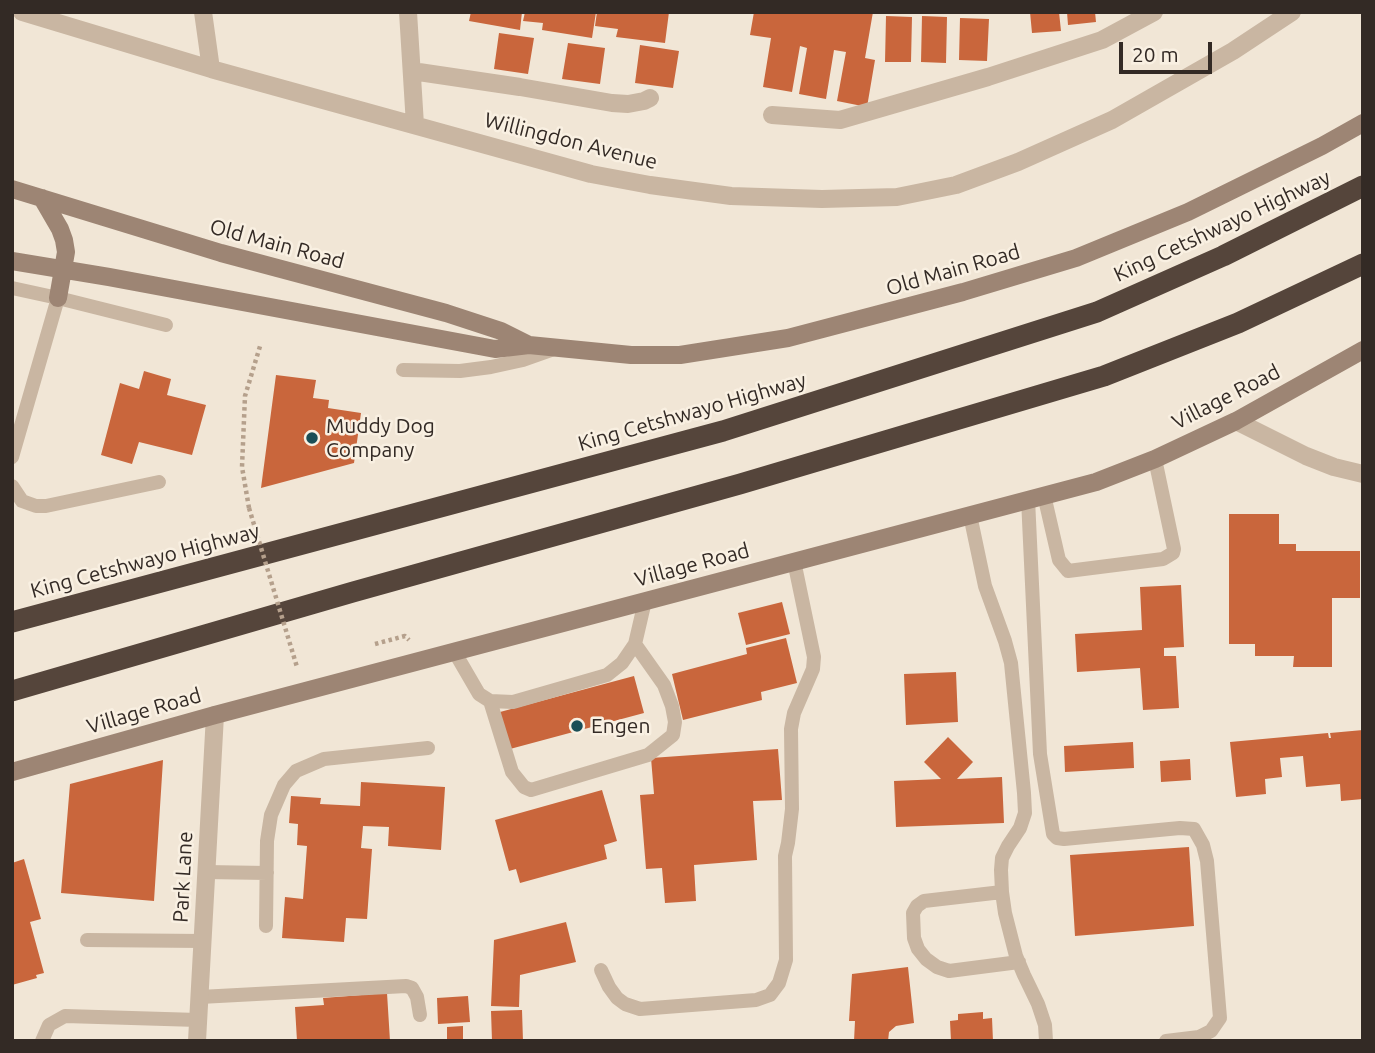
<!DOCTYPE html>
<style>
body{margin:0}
#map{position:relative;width:1375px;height:1053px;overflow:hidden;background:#f1e6d6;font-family:Ubuntu,sans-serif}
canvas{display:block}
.frame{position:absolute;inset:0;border:14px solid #332a25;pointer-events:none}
.scale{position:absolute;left:1119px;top:42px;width:93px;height:32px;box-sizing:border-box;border:4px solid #332a25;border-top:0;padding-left:9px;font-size:21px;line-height:24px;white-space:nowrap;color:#332a25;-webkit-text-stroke:5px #f9f0e2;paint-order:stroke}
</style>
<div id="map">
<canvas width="1375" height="1053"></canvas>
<div class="frame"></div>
<div class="scale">20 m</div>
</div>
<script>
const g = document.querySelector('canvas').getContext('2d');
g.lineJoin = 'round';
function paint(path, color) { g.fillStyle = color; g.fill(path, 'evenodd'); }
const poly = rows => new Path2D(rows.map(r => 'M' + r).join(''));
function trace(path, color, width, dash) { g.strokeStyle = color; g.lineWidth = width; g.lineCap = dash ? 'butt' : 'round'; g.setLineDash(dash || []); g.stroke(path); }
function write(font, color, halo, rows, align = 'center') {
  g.font = font + ' Ubuntu,sans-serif'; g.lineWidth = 5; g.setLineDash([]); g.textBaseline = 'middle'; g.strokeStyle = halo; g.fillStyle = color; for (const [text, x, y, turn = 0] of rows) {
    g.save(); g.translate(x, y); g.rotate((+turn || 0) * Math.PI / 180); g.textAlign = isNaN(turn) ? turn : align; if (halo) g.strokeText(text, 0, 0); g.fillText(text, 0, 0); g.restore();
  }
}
paint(poly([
 [471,12,522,12,520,30,469,21],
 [525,12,596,12,592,38,542,30,543,23,523,21],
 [597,12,669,12,665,43,616,37,618,29,595,26],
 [754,12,873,12,865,58,875,60,867,107,837,101,846,52,834,50,826,99,799,94,807,48,800,46,792,92,763,87,771,38,750,35],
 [1030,12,1059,12,1061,31,1032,33],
 [1067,12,1095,12,1096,22,1068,25],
 [886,16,912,17,911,62,885,62],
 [922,16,947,17,946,63,921,62],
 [960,18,989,19,987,61,959,60],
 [499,33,534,38,528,74,494,69],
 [568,43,605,48,600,84,562,79],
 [640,45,679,51,673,88,635,83],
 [144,371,171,379,167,395,206,405,192,455,139,442,132,464,101,455,120,383,139,389],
 [276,375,316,380,313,398,329,400,328,408,361,413,354,463,261,488],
 [1229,514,1279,514,1279,544,1296,544,1296,551,1360,551,1360,598,1332,598,1332,667,1293,667,1294,656,1255,656,1255,644,1229,644],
 [1181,585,1184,647,1164,648,1164,656,1176,656,1179,708,1143,710,1140,668,1077,672,1075,634,1142,630,1140,587],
 [782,602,790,634,746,645,738,613],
 [786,638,797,683,761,692,762,700,683,720,672,674,747,654,746,648],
 [956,672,958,722,906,725,904,674],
 [634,676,644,713,510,749,500,712],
 [1363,730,1363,799,1341,801,1340,784,1306,787,1303,756,1280,758,1282,777,1265,779,1266,794,1236,797,1230,742,1328,733,1329,738,1331,738,1330,733],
 [948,737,973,762,957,779,1002,777,1004,823,896,827,894,781,941,779,924,762],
 [1133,742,1134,768,1065,772,1064,746],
 [778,749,782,800,753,801,757,860,694,865,696,901,665,903,662,868,646,869,640,795,654,794,651,758],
 [1190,759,1191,780,1161,782,1160,761],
 [163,760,154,901,61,893,70,784],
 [361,782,445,787,441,850,388,846,389,827,363,826,361,848,372,849,367,919,346,918,344,942,282,938,285,897,303,899,307,846,297,845,298,824,289,823,291,796,321,798,320,804,360,806],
 [602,790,617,841,604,845,607,859,520,883,516,869,509,871,495,820],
 [1189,847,1194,926,1075,936,1070,855],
 [24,859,41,919,30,922,44,973,36,975,37,978,12,985,12,863],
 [566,922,576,962,520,975,519,1007,491,1006,494,940],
 [908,967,914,1023,896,1026,889,1032,888,1041,854,1041,855,1021,849,1021,852,974],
 [387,993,390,1041,297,1041,295,1007,324,1005,323,998],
 [468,996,470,1022,438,1024,437,998],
 [522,1010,523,1041,492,1041,491,1011],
 [983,1012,983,1019,992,1018,993,1041,951,1041,950,1021,958,1020,958,1014],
 [463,1026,463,1041,447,1041,447,1027]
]), '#c9663c');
trace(poly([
 [249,508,242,467,245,396,261,343],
 [375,644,405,636,409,640]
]), '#b5a08c', 4.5, [3.5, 3.5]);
trace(poly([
 [12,288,58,298,166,325],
 [403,370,460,371,491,367,523,360,557,348],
 [12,457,58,298],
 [12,486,22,501,36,506,46,506,159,482],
 [1044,495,1059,560,1068,571,1163,559,1173,553,1174,549,1155,459],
 [1028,499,1040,754,1053,834,1057,838,1064,839,1180,828,1194,829,1203,845,1207,861,1220,1018,1211,1031,1199,1037,1166,1041],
 [970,515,985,586,1005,641,1011,663,1024,793,1025,813,1020,828,1008,846,1002,858,1001,870,1002,892,1005,913,1016,956,1024,975,1038,1004,1045,1025,1046,1041],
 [454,651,479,694,490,701,513,702,607,675,622,663,635,644,645,601],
 [490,701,512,772,524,787,531,790,648,755,673,735,675,722,672,706,664,685,635,644],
 [206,872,267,873],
 [1002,892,924,901,917,906,913,913,914,938,918,949,926,959,937,967,949,971,1019,962],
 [266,926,267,841,271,815,284,785,296,771,324,759,428,748],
 [87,940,203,941],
 [601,970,609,987,617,998,625,1004,640,1009,756,1000,770,995,779,983,786,960,785,856,788,843,792,809,791,729,794,713,813,669,814,657,794,561],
 [200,997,406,986,412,988,417,997,420,1015],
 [42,1041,49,1025,65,1016,198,1020]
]), '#c9b6a2', 14);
trace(poly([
 [22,12,211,69,591,174,650,185,731,196,822,199,897,197,956,185,1018,162,1112,120,1233,51,1292,12],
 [203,12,211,69],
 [408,12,415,125],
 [412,71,520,87,612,103,628,104,644,101,650,98],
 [772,115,840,120,988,77,1102,40,1154,12],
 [1236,421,1306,456,1334,467,1363,474],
 [197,1041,215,715]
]), '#c9b6a2', 18);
trace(poly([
 [12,189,221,253,446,313,501,331,529,345],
 [42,198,60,229,64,240,66,252,58,298],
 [12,261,109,277,495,349,529,345,631,355,680,355,788,338,963,292,1076,258,1188,212,1322,146,1363,123],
 [12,772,215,715,1096,482,1155,459,1236,421,1363,350]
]), '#9d8574', 18);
trace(poly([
 [12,622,723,431,1097,312,1223,256,1363,186],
 [12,691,353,592,740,484,1104,376,1238,323,1363,264]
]), '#55453b', 21);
trace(poly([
 [249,508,297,667]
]), '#b5a08c', 4.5, [3.5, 3.5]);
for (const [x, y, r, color] of [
 [312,438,7,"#1a4e56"],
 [577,726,7,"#1a4e56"]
]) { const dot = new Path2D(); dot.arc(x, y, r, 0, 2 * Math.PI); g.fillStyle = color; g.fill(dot); trace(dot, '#f9f0e2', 2.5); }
write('21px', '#332a25', '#f9f0e2', [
 ["Willingdon Avenue",571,141,14],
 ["King Cetshwayo Highway",1222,226,-25],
 ["Old Main Road",277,244,15],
 ["Old Main Road",953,270,-16],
 ["Village Road",1226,397,-27],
 ["King Cetshwayo Highway",692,412,-16],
 ["King Cetshwayo Highway",145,561,-15],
 ["Village Road",692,565,-15],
 ["Village Road",144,711,-16],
 ["Park Lane",183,877,-87]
]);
write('21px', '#332a25', '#f9f0e2', [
 ["Muddy Dog",326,426],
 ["Company",326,450],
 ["Engen",591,726]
], 'left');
</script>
